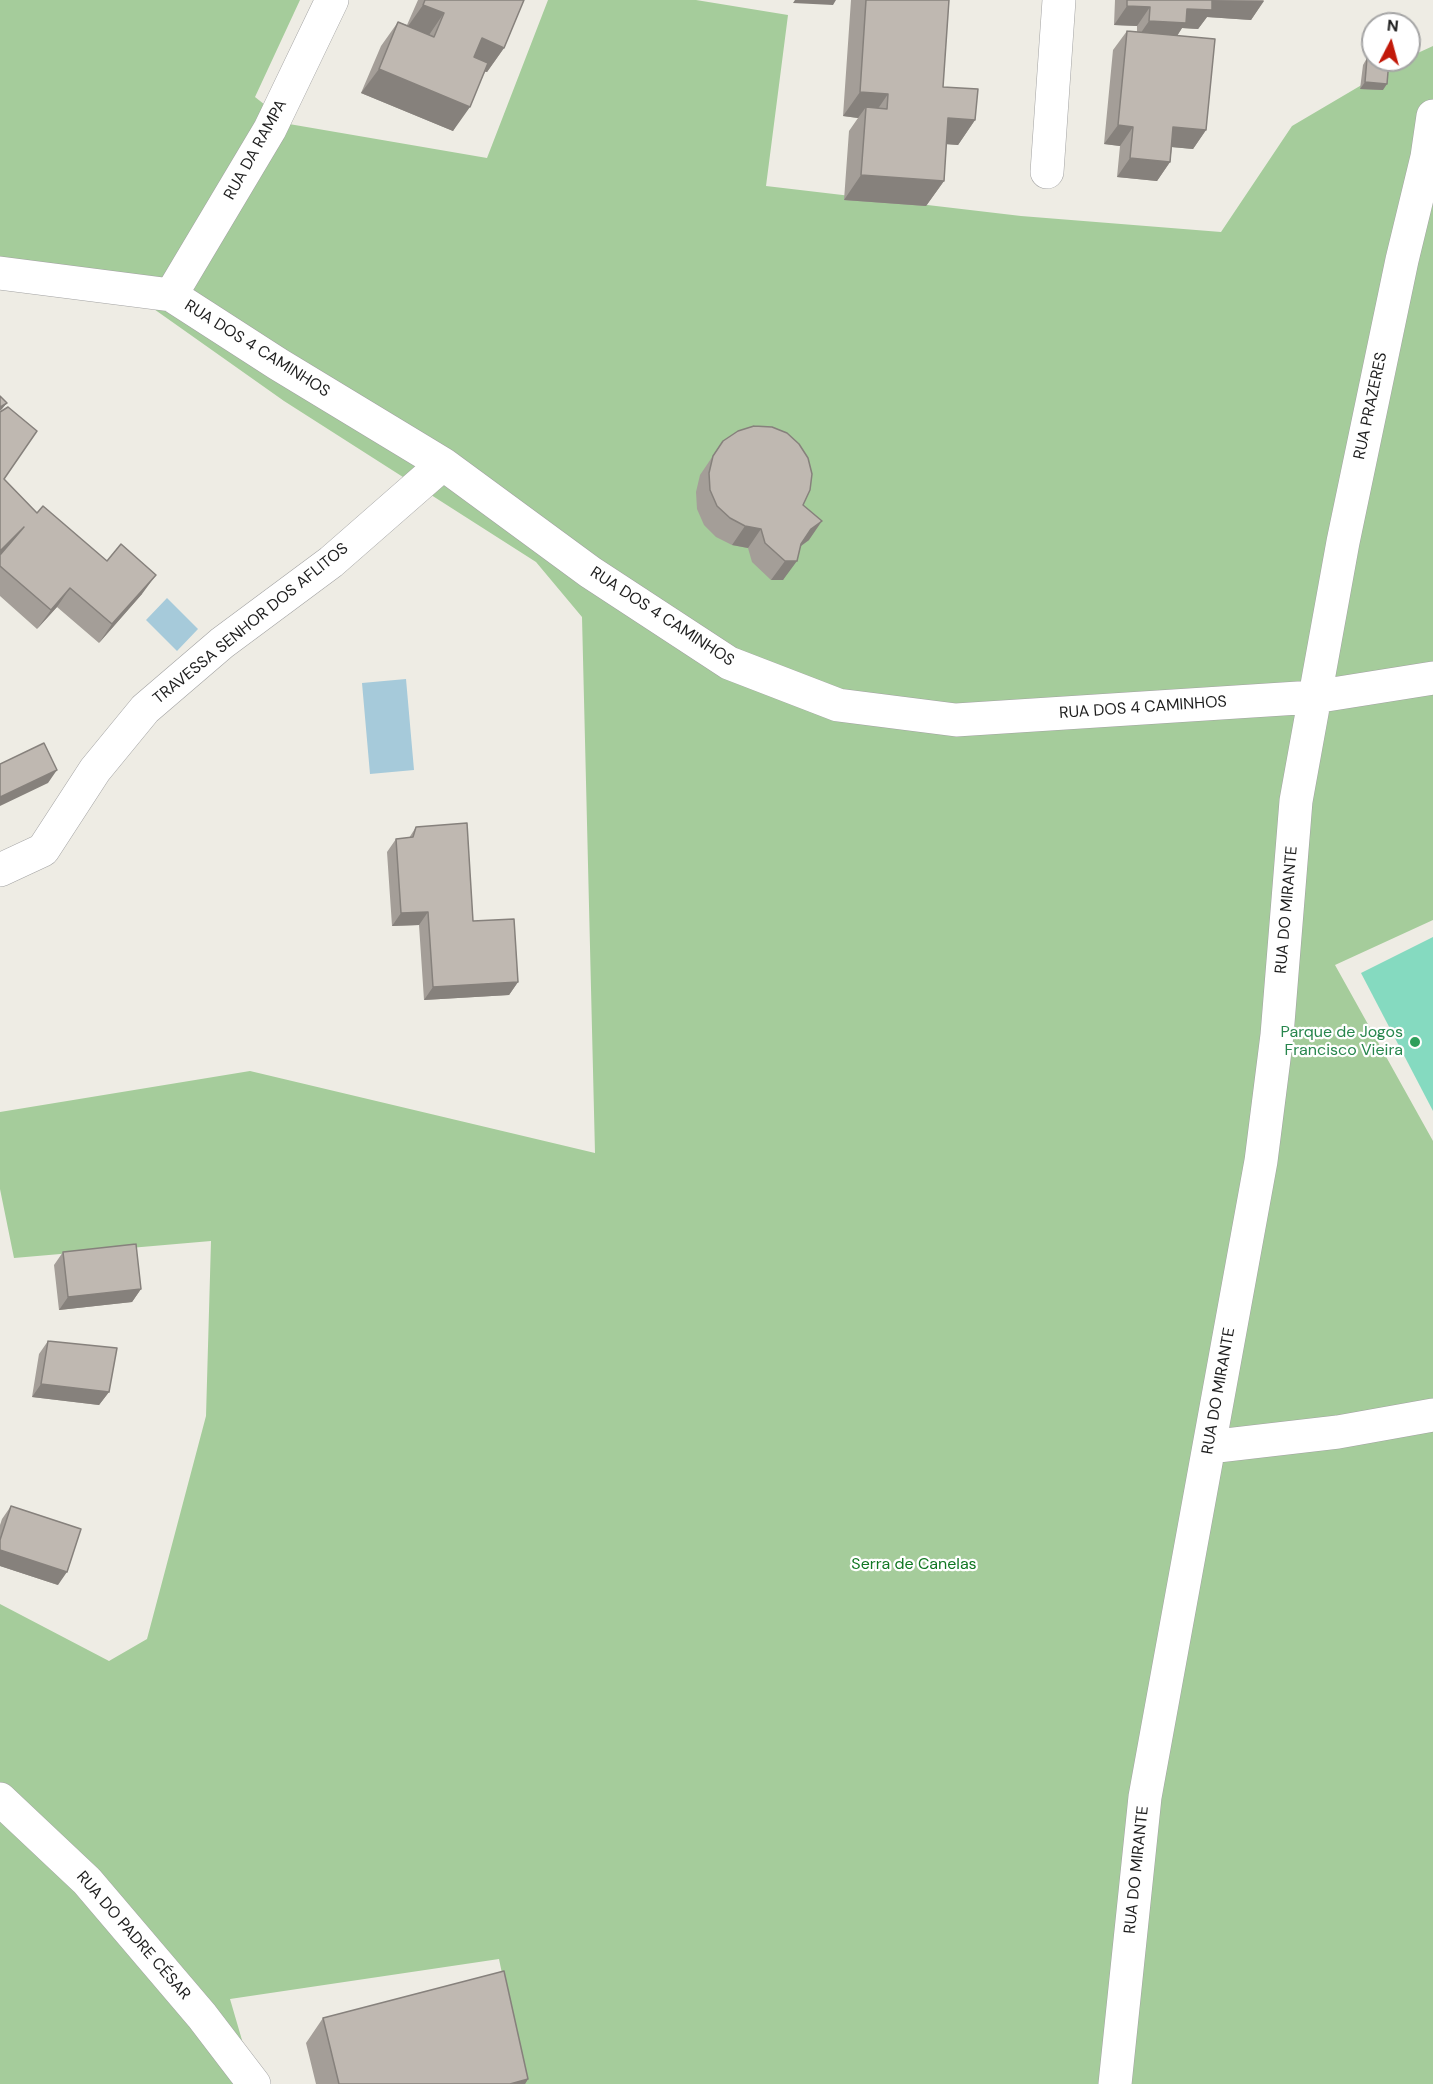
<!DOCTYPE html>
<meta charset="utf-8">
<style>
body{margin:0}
#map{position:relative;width:1433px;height:2084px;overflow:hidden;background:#eeece4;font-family:"DM Sans",sans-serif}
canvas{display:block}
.north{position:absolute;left:1361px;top:12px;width:60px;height:60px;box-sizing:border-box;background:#fff;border:2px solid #a5a5a5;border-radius:50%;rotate:6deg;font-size:16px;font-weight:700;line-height:24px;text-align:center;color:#1e1e1e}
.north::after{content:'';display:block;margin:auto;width:21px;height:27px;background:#c21909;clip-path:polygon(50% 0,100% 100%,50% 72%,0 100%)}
</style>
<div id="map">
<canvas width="1433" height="2084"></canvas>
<div class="north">N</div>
</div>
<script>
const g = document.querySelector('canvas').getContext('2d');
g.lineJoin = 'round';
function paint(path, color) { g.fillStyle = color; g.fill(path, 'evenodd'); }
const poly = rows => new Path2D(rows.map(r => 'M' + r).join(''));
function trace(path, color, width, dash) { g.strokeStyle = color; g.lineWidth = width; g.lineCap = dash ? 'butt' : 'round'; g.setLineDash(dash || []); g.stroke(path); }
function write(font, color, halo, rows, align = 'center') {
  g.font = font + ' "DM Sans",sans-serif'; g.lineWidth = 4.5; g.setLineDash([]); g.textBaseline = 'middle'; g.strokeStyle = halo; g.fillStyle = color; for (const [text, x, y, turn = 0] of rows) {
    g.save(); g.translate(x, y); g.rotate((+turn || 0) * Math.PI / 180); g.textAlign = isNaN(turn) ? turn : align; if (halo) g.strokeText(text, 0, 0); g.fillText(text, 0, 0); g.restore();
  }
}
paint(poly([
 [0,0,300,0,255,97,289,124,487,158,548,0,696,0,788,15,766,186,1021,216,1221,232,1292,126,1404,60,1409,60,1409,57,1433,46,1433,920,1335,965,1433,1141,1433,2084,525,2084,499,1959,230,1999,244,2047,245,2084,0,2084,0,1604,109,1661,147,1639,206,1416,211,1241,14,1258,0,1189,0,1112,250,1071,595,1153,582,617,536,562,284,401,144,302,0,271]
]), '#a5cc9b');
paint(poly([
 [1433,937,1433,1111,1361,973]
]), '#85dac0');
paint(poly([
 [167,598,198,629,177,651,146,620],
 [406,679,414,770,370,774,362,683]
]), '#a6cada');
const street = poly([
 [1047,172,1059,0],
 [0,273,171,295,278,364,443,464,590,572,729,663,838,705,956,720,1314,697,1433,678],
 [171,295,270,129,332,0],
 [0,870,43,850,95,770,145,709,222,643,331,562,443,464],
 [1209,1447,1338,1432,1433,1415],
 [0,1799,87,1881,202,2016,254,2084],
 [1115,2084,1145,1797,1261,1161,1277,1035,1296,801,1343,542,1402,260,1427,157,1433,116]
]);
trace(street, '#a2a2a2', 34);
trace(street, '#fff', 33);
paint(poly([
 [418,0,524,0,504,48,487,72,485,72,453,131,361,93,381,46,398,22,407,25],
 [851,0,949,0,943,87,975,120,958,145,946,144,944,181,926,206,844,200,849,131,858,118,843,116],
 [1115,0,1264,0,1251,20,1207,17,1198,29,1182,28,1177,36,1206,130,1193,149,1172,147,1170,162,1157,181,1117,177,1120,146,1104,144,1113,50,1127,31,1137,32,1137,26,1114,25],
 [1367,58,1383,90,1360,89,1363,65],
 [0,412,4,479,37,513,142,594,99,643,57,607,37,629,0,596],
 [723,441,803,505,809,540,801,546,783,580,771,580,752,562,748,548,732,545,716,537,704,525,697,509,696,492,700,475],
 [416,827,473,921,518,982,509,995,424,1000,419,925,392,926,387,852,396,839,409,838],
 [63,1252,141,1289,132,1302,59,1310,54,1265],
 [48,1341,109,1392,99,1405,32,1397,39,1354],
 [11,1506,58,1585,0,1566,0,1525,2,1519],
 [323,2018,528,2079,525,2084,316,2084,306,2043]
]), '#a49e98');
paint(poly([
 [795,0,836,0,833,5,793,3],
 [1211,0,1264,1,1251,20,1207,17,1198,29,1182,28,1173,42,1136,40,1149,21],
 [423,5,444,13,427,38,406,29],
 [1127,6,1150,7,1137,26,1114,25],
 [482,38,504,48,487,72,465,63],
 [379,69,470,107,453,131,361,93],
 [1365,82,1387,84,1383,90,1360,89],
 [860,92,888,94,871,119,866,107,858,118,843,116],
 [948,118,975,120,958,145,931,143],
 [1118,125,1133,127,1120,146,1104,144],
 [1173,127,1206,130,1193,149,1160,146],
 [1130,158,1170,162,1157,181,1117,177],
 [861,175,944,181,926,206,844,200],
 [7,403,2,409,0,411,0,407],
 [822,521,809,540,798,548,811,529],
 [745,526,761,529,748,548,732,545],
 [24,527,0,556,0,551],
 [785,561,797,561,783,580,771,580],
 [156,575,142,594,99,643,112,624],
 [70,588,57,607,37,629,51,610],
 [57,770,48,783,0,806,0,797],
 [428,912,419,925,392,926,401,913],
 [518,982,509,995,424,1000,433,987],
 [141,1289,132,1302,59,1310,68,1297],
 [41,1384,109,1392,99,1405,32,1397],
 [0,1550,67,1572,58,1585,0,1566],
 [528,2079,525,2084,510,2084]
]), '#86817c');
const building = poly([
 [425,0,524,0,504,48,482,38,474,57,488,63,470,107,379,69,398,22,434,37,444,13,423,5,425,0],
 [866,0,949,0,943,87,978,89,975,120,948,118,944,181,861,175,866,107,887,109,888,94,860,92,866,0],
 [1127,0,1212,0,1212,10,1187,9,1186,23,1149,21,1150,7,1127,6,1127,0],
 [1127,31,1215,39,1206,130,1173,127,1170,162,1130,158,1133,127,1118,125,1127,31],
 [1367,58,1373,58,1373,60,1389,60,1387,84,1365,82,1367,58],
 [0,396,7,403,0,407,0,396],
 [8,407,37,431,4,479,37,513,43,506,107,561,121,544,156,575,112,624,70,588,51,610,0,566,0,555,24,527,0,551,0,412,8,407],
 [754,426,772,427,787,433,799,444,808,458,812,474,810,490,803,505,822,521,811,529,801,544,797,561,785,561,765,543,761,529,745,526,730,518,717,506,710,490,709,473,713,456,723,441,738,431,754,426],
 [44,743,57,770,0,797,0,764,44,743],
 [467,823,473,921,514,919,518,982,433,987,428,912,401,913,396,839,413,837,416,827,467,823],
 [136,1244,141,1289,68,1297,63,1252,136,1244],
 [48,1341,117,1348,109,1392,41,1384,48,1341],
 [11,1506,81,1529,67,1572,0,1550,0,1540,11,1506],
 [504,1971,528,2079,510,2084,339,2084,323,2018,504,1971]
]);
paint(building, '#bfb8b1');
trace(building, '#86817c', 1.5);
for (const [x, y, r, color] of [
 [1415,1042,6,"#2e9e5b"]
]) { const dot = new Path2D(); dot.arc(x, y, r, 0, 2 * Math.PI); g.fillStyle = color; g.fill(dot); trace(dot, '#fff', 2); }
write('16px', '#1e1e1e', '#fff', [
 ["RUA DA RAMPA",256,150,-61],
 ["RUA DOS 4 CAMINHOS",257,349,32],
 ["RUA PRAZERES",1371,406,-78],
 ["RUA DOS 4 CAMINHOS",662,617,33],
 ["TRAVESSA SENHOR DOS AFLITOS",251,624,-39],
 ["RUA DOS 4 CAMINHOS",1143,708,-4],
 ["RUA DO MIRANTE",1287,910,-85],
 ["RUA DO MIRANTE",1219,1391,-80],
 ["RUA DO MIRANTE",1137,1870,-84],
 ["RUA DO PADRE CÉSAR",133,1936,49]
]);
write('16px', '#27864d', '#fff', [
 ["Parque de Jogos",1403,1033],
 ["Francisco Vieira",1403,1051]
], 'right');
write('16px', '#107722', '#fff', [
 ["Serra de Canelas",914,1565]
]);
</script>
